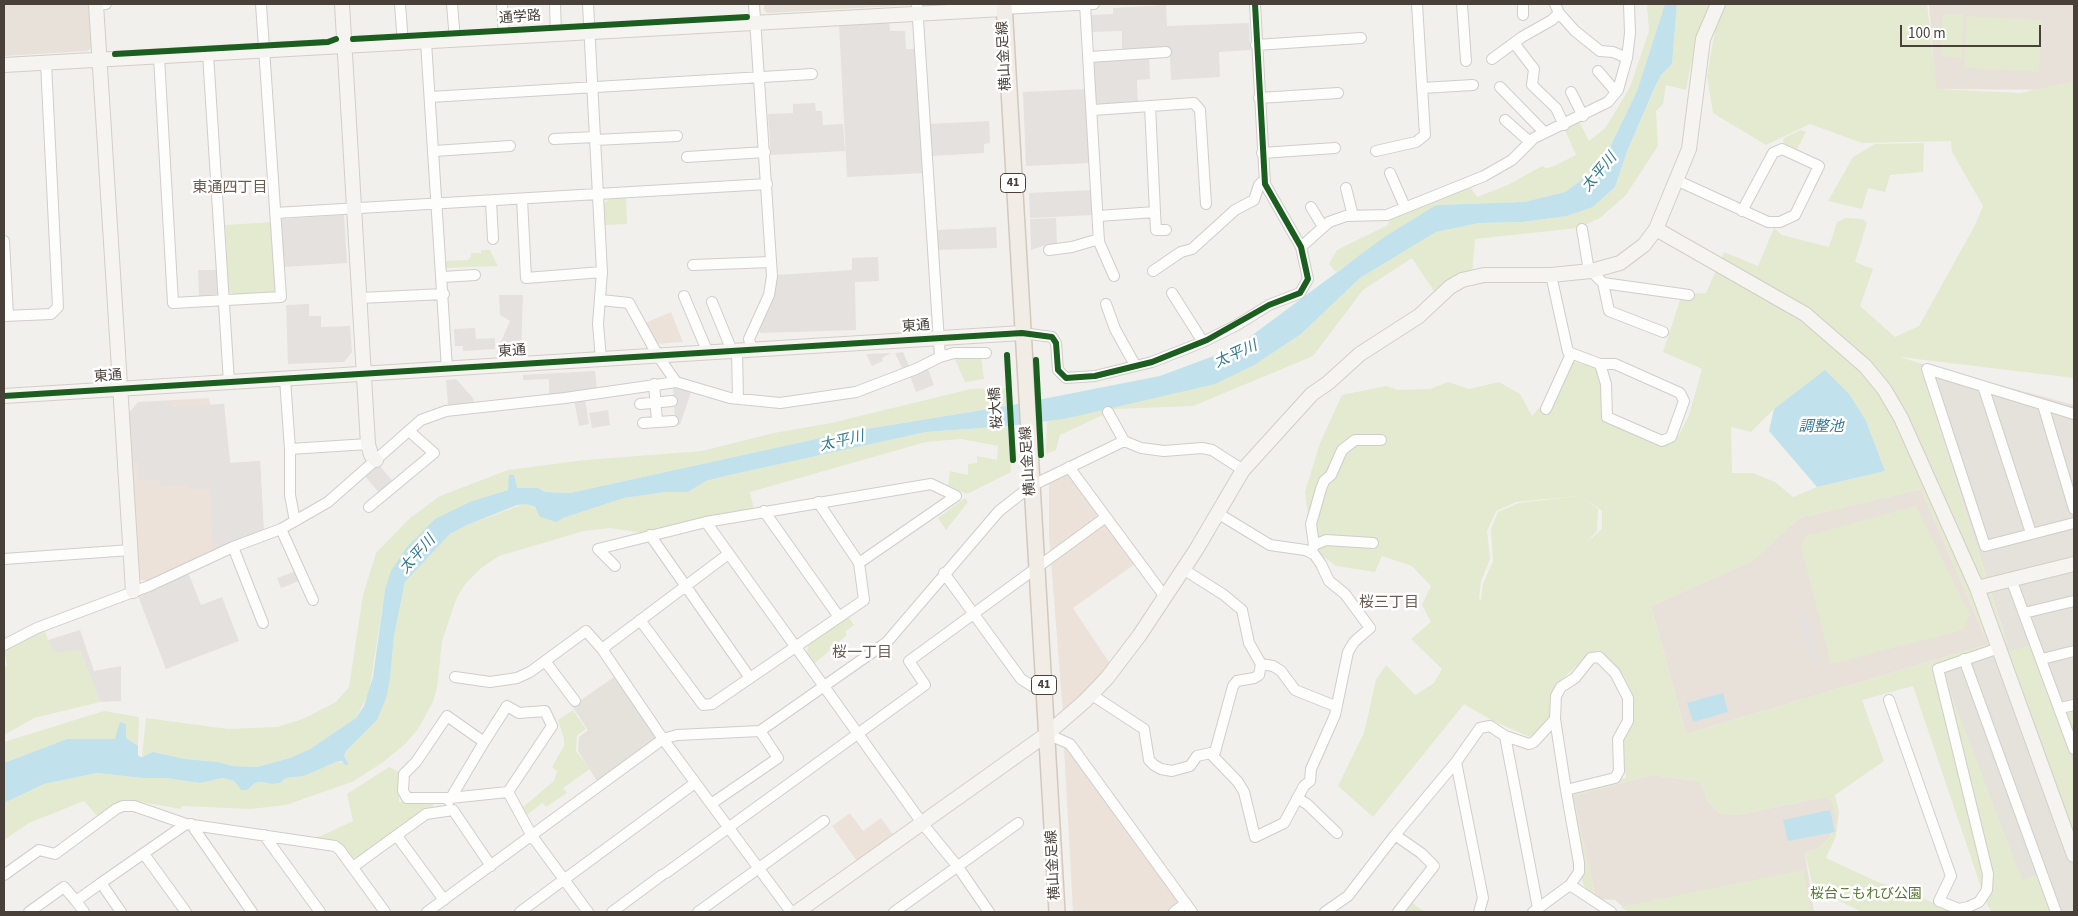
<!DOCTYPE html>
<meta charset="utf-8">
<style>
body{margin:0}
#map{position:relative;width:2078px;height:916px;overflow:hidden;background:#f2f0ed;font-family:"Source Sans 3",sans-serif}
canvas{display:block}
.frame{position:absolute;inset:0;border:5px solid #484039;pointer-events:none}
.scale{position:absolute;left:1900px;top:25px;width:141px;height:22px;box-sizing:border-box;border:2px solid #484039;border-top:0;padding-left:6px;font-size:15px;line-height:18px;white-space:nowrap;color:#484039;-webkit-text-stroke:4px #fff;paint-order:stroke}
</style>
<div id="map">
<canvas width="2078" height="916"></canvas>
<div class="frame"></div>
<div class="scale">100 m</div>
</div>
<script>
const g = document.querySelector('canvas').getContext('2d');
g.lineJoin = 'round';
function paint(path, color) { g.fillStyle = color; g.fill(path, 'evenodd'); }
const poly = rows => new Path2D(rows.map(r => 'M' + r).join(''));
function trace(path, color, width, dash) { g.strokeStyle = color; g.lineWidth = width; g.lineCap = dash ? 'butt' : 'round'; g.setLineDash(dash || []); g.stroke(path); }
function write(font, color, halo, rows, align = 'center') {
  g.font = font + ' "Source Sans 3","Noto Sans JP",sans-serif'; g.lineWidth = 5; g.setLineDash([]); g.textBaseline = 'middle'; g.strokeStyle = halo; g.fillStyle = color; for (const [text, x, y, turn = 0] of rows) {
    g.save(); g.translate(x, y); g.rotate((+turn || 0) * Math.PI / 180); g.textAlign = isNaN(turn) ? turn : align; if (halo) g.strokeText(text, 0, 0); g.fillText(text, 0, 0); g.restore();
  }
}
paint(poly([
 [1919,363,2074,405,2074,912,2049,912,2036,875,2022,881,1954,703,1942,663,2007,643],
 [617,675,661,739,599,784,578,751,579,737,588,730,572,706]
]), '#e5e1db');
paint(poly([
 [671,312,683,342,655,344,643,324],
 [209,398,210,405,224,404,230,463,260,461,264,533,149,582,139,579,129,413,138,402],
 [1049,472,1068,474,1135,564,1073,608,1111,665,1063,714,1049,536],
 [1064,747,1067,747,1177,900,1176,906,1168,912,1073,912],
 [850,813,863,831,881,818,896,838,859,864,832,826]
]), '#ece2da');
paint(poly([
 [4,4,91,4,94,46,88,51,4,56],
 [764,4,914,4,914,5,767,13,764,10],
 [1929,4,2074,4,2074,90,1936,89],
 [1921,489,1988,644,1686,734,1651,606,1752,561,1799,518],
 [1651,775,1700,781,1709,803,1720,813,1737,815,1824,797,1832,801,1837,817,1835,828,1829,838,1817,849,1805,853,1814,912,1629,912,1615,900,1596,899,1573,796]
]), '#e8e1d9');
paint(poly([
 [1647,4,1665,4,1637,91,1601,166,1565,192,1524,202,1436,205,1336,272,1329,264,1337,250,1388,225,1390,216,1469,185,1477,197,1508,185,1542,166,1546,168,1552,167,1576,155,1564,128,1579,121,1589,141,1605,128,1614,114,1630,87,1649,31],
 [1677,4,1710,4,1694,49,1686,90,1666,85,1663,104,1656,111,1658,146,1626,195,1600,218,1578,228,1475,239,1472,272,1434,291,1412,258,1363,290,1313,356,1193,406,1116,409,1060,435,1056,450,1046,454,1047,421,1064,419,1261,361,1301,334,1360,278,1436,232,1479,223,1522,222,1567,216,1593,207,1615,187,1628,149,1661,75,1672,64],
 [1725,4,1927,4,1937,89,2020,93,2074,81,2074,378,1900,357,1919,363,2007,644,1942,663,1954,703,2022,880,2036,875,2049,912,1992,912,1987,905,1913,686,1862,700,1884,761,1835,795,1839,812,1836,836,1826,858,1878,882,1907,891,1954,912,1862,912,1813,888,1805,853,1817,849,1829,838,1835,828,1837,817,1832,801,1824,797,1737,815,1720,813,1709,803,1700,781,1651,775,1573,796,1596,899,1588,896,1579,872,1566,790,1626,778,1622,748,1625,735,1633,725,1634,698,1624,676,1599,650,1589,654,1556,685,1551,695,1550,720,1530,737,1493,721,1464,704,1373,817,1338,786,1364,733,1376,680,1386,665,1415,695,1434,683,1442,669,1411,639,1431,622,1422,605,1431,586,1412,566,1382,556,1375,572,1336,566,1312,548,1305,492,1320,443,1342,395,1386,386,1398,390,1430,389,1448,382,1469,389,1499,382,1520,394,1532,416,1550,396,1567,359,1582,364,1592,365,1603,378,1606,421,1657,444,1678,437,1689,415,1702,369,1663,352,1682,294,1706,293,1724,252,1758,266,1774,228,1782,235,1829,247,1837,222,1846,218,1863,219,1867,223,1855,262,1873,269,1860,306,1895,337,1919,326,1974,227,1983,206,1952,152,1951,141,1862,143,1810,124,1766,145,1713,113,1707,76,1718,13],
 [1825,371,1866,421,1885,471,1817,487,1793,497,1775,482,1753,473,1732,473,1731,427,1751,432,1774,409],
 [1921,489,1988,644,1686,734,1651,606,1752,561,1799,518],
 [1579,496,1519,503,1498,512,1491,529,1493,561,1483,584,1481,601,1479,599,1481,581,1490,559,1487,531,1496,511,1516,502],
 [1581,496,1602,511,1602,529,1586,543,1597,531,1598,509],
 [1943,14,1963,14,1962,58,1941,56],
 [1967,16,2042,20,2039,72,1964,68],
 [1801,130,1806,132,1797,149,1783,143,1784,138],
 [1924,143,1923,172,1890,175,1885,192,1868,188,1862,209,1828,201,1853,157,1875,144],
 [626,198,627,224,605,225,604,204,609,199],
 [273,222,277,289,272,294,237,296,229,292,225,225],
 [481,250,490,250,498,266,444,268,444,261,468,260,471,257,471,253,481,253],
 [981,356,984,379,965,382,954,357],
 [1006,388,1007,406,848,432,570,493,545,492,538,488,516,488,514,475,508,490,472,501,385,590,369,693,356,718,310,749,290,758,257,767,232,766,218,762,185,759,153,752,142,757,146,718,228,729,277,727,303,719,336,702,349,687,363,595,376,553,410,518,440,496,508,470,585,460,702,451,774,433,831,423,971,389],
 [1008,426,1011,472,967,494,948,486,950,471,968,475,968,464,977,463,977,456,997,460,998,446,961,439,926,442,750,492,754,510,643,533,610,528,584,531,499,556,481,568,466,583,457,597,442,641,437,688,433,702,418,729,405,744,382,763,354,781,286,805,251,809,182,806,181,809,130,800,120,802,99,818,84,801,29,823,4,840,4,803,44,784,97,773,142,778,166,778,200,783,223,778,234,781,241,790,247,790,255,783,262,782,272,784,280,783,286,778,304,776,336,762,349,763,344,756,346,751,377,720,390,679,394,636,405,582,450,534,467,525,526,503,557,522,563,518,624,498,665,492,688,492,706,481,725,476,926,432],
 [965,498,968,502,946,530,938,518],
 [1916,506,1970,615,1963,630,1831,664,1801,546,1806,536],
 [848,616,854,625,845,632,847,635,814,664,807,653,808,645],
 [44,629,48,640,80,650,100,702,34,718,4,735,4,670,7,665,4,649],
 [2031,645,2074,764,2074,837,2004,653],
 [2074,709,2074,735,2067,715,2070,710],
 [573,710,586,729,577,735,576,751,590,769,563,788,567,793,546,807,542,803,527,815,523,807,554,781,557,771,552,767,564,746,564,739,558,720],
 [104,711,139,717,138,746,126,738,126,724,115,739,67,739,4,763,4,742],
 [389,767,399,772,399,802,431,802,434,806,424,809,358,858,351,857,342,844,307,838,321,836,353,821,347,794],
 [1803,870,1812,912,1628,912,1621,907],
 [1411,902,1425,912,1404,912]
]), '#e3eacf');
paint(poly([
 [1166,5,1167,26,1249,23,1250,50,1219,52,1220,77,1171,80,1170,56,1149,57,1150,79,1137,80,1138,104,1101,106,1096,102,1094,63,1097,60,1122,59,1122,31,1092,32,1092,15,1113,14,1113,8],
 [889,22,890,31,905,31,906,49,917,49,924,173,847,177,839,25],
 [1087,89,1090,163,1026,166,1023,92],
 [815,103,816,111,822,111,823,125,843,124,845,151,771,155,769,128,774,128,769,128,768,114,793,113,793,104],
 [989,121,990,143,984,144,984,153,931,156,929,124],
 [1092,190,1093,215,1030,218,1029,193],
 [344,215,347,263,284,267,281,219],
 [1056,218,1057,245,1046,245,1031,250,1030,219],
 [996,227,997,248,938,250,937,230],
 [878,257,879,281,855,282,856,330,760,333,759,328,774,292,777,275,852,270,852,258],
 [198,270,220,270,221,293,218,297,199,297],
 [499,295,523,295,521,352,496,353,510,321,500,315],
 [309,304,309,316,321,316,321,327,350,326,352,352,344,362,288,364,286,305],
 [475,328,476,339,495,338,495,349,463,351,463,346,455,346,454,329],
 [903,352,910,368,903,370,895,353],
 [891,353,882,358,883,361,872,366,866,354],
 [928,369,934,385,916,392,910,376],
 [595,371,597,390,549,395,549,379,523,380,523,375],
 [456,379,473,398,474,403,448,405,446,380],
 [673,385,691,392,680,425,675,424],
 [585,399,589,424,579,426,574,400],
 [172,401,172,407,224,404,230,463,260,461,264,533,213,553,210,489,191,489,187,485,160,487,159,480,138,481,138,462,132,462,129,413,138,402],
 [608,410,610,425,592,428,589,413],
 [379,465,395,484,381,495,365,476],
 [296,571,299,581,281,588,277,578],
 [188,572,201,605,222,597,239,641,166,669,138,596],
 [1807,614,1820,661,1812,664,1799,617],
 [80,630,94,671,121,666,121,701,100,702,80,650,54,652,48,640]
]), '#e4e1de');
paint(poly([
 [1665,4,1677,4,1672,64,1661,75,1656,85,1628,149,1615,187,1593,207,1567,216,1522,222,1479,223,1436,232,1360,278,1301,334,1256,364,1215,384,1064,419,1008,426,926,432,725,476,706,481,688,492,665,492,624,498,563,518,557,522,540,517,535,507,526,504,517,505,467,525,450,534,405,582,394,636,390,679,386,698,377,720,346,751,344,756,349,764,345,765,342,761,336,762,304,776,286,778,280,783,272,784,262,782,255,783,247,790,241,790,234,781,223,778,200,783,166,778,142,778,97,773,44,784,4,803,4,763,67,739,115,739,120,722,126,724,126,738,138,746,138,756,142,757,153,752,185,759,218,762,232,766,257,767,290,758,310,749,356,718,364,706,373,677,385,590,391,571,407,547,435,519,472,501,508,490,509,475,514,475,517,488,538,488,545,492,570,493,848,432,1007,406,1160,376,1235,348,1383,238,1436,205,1524,202,1565,192,1601,166,1637,91],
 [1825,370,1849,394,1866,421,1885,471,1817,487,1769,431,1774,409],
 [1723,693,1728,712,1693,722,1687,703],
 [1830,810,1835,832,1788,841,1783,820]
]), '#c1e1ec');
const street = poly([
 [96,4,106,4],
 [400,4,403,44],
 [452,4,455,40],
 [502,4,504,37],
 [555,4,556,34],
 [588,4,602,272,598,324,601,359],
 [1085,4,1099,242,1114,276],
 [1462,4,1466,61],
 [1523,4,1523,15],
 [1003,9,1094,4],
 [1559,13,1575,31,1600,51,1613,52,1627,58],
 [426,42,447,369],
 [1514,43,1534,69,1532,85,1556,108,1564,125],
 [1256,45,1361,38],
 [208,54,229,382],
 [159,57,173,303,281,297,261,4],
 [1089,57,1166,52],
 [1492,59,1522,37,1552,20,1559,13,1555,4],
 [1598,71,1616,92],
 [1500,87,1545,133],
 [1422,88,1473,85],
 [1571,92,1583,116],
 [430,97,812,74],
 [1259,98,1338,93],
 [1093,110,1194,103,1200,110,1206,204],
 [1505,120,1530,142],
 [554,139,595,137],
 [595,140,677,136],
 [434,151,510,146],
 [1376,151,1416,142,1425,135,1417,4],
 [1262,153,1335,148],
 [687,157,765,152],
 [1390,173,1405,207],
 [1676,180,1768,222,1780,222,1795,215,1819,166,1782,149,1773,153,1742,211],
 [1346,188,1353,216],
 [522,199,526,278,602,272],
 [491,201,493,239],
 [1311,207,1323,227],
 [1155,212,1156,230,1166,230],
 [275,213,767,184],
 [1098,216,1155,212,1150,106],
 [1582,229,1589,271],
 [4,241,8,316],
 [1301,247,1329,222,1346,216,1387,215,1484,176,1512,160,1534,138,1608,102,1618,90,1627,58,1630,33,1629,4],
 [1049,250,1072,247,1099,239],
 [693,265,771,262],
 [1153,271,1181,252,1192,249,1235,210,1254,200,1259,185,1265,179],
 [1591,271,1603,283,1609,311,1663,332],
 [1551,275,1568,352,1600,364,1606,384,1607,417,1662,441,1671,437,1684,401,1680,393,1615,364,1600,364],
 [443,277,475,275],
 [1603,283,1689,295],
 [1172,293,1203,342],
 [684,296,708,353],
 [360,298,444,294],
 [601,300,629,303,658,356,676,382],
 [712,302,732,351],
 [1106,304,1115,329,1135,365],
 [4,316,51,314,58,307,46,63],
 [1022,333,1052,337,1056,343,1058,370,1066,378,1095,376,1152,362,1203,342,1237,325,1269,305,1300,293,1308,279,1301,247,1265,184,1255,4],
 [752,350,749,339,769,295,772,276,754,4],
 [737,351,738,399],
 [940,357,954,353,986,353],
 [285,379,290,449,290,495,295,521],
 [654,384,657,421],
 [1983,386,2031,533],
 [640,404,672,401],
 [2043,405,2074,509],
 [1546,409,1571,354],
 [1108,412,1124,441,1141,448,1164,451,1202,448,1212,450,1243,470],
 [2074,414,1927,369,1985,546,2074,523],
 [643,423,673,421],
 [290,449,368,444],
 [1069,467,1165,597],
 [818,502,859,563],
 [369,507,434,453,409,431],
 [764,511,839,617],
 [706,522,922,823,958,867,989,912],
 [281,529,313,600],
 [650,535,750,678],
 [1314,545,1326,540,1373,543],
 [233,547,263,623],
 [1311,553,1314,545,1311,524,1321,489,1324,481,1331,475,1342,450,1355,440,1381,440],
 [4,559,131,550],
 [615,566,598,549,706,522,931,484,956,496,859,563,864,600,712,704,703,705,640,620],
 [944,573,1021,679,1032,686,1044,689],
 [2011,579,2074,749],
 [2024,613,2074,601],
 [4,645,37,628,149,586,233,547,281,529,328,502,421,420,446,411,565,398,676,382,730,398,780,403,856,392,916,369,940,357,917,4],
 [602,649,727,555],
 [1964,659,2056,912],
 [2042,659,2074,651],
 [545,661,575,701],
 [1261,664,1273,666,1281,671,1295,690,1335,706],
 [455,677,490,682,517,678,530,672,586,631,602,649,663,739,791,912],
 [1092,695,1144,729,1149,760,1154,765,1161,769,1172,771,1190,766,1197,756,1215,752,1233,686,1237,681,1254,678,1259,675,1261,664,1249,643,1242,610,1224,595,1183,569],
 [1889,700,1951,876,1939,901,1959,909,1968,907,1979,902,1987,890,1988,874,1938,669,1999,648],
 [2060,708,2074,705],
 [1047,734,1070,744,1192,912],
 [1505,736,1538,908],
 [1210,753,1238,782,1244,792,1255,837,1284,823,1304,786,1310,781,1311,769,1335,715,1348,652,1354,642,1370,628,1345,594,1329,581,1321,564,1314,554,1305,550,1270,545,1219,514],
 [1456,762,1483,898,1479,912],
 [508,792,552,726,545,711,519,713,507,706,484,742,447,716,416,762,404,774,403,791,407,798,450,798,508,792,532,836,588,912],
 [1297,798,1307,804,1337,833],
 [449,801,484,742],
 [711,804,778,758,760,731],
 [191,824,252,912],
 [264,835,320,912],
 [1395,835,1421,853,1434,866,1398,912],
 [397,836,444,900],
 [144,854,186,912],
 [353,867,426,814,453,810,491,866],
 [666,873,925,685,909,661,1106,517],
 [4,875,39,850,55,854,116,809,123,806,134,806,186,824,335,846,340,850,385,912],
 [1570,885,1611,912],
 [76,901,84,912],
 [29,912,64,887,76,901,101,883],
 [121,912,101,883,186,824],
 [427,912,663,739,677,735,760,731,887,642,999,511,1031,486,1124,441],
 [520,912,695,783],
 [612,912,662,875],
 [698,912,824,821],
 [894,912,1018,823],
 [1174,912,1186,903],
 [1325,912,1348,896,1395,835,1456,762,1480,728,1490,726,1505,736,1529,744,1534,742,1555,719],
 [1533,912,1570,885,1579,872,1579,863,1566,790,1555,719,1556,696,1561,687,1575,678,1591,658,1599,657,1615,673,1628,698,1628,721,1618,739,1619,771,1615,778,1566,790]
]);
const secondary = poly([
 [96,4,133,591],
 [342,4,368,444,371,455,376,460],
 [4,65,1003,9],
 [1656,229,1805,314,1865,366,1884,389,1901,418,1977,588,2074,855],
 [4,396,1022,333],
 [1977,588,2074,564],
 [797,912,1047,734,1085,701,1107,678,1139,636,1196,550,1243,470,1312,394,1328,383,1360,354,1419,316,1450,287,1462,280,1484,275,1551,275,1591,271,1620,263,1644,245,1656,229,1689,149,1703,39,1718,4]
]);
const primary = poly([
 [1004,4,1057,912]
]);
trace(street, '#d0cdcb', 12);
trace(secondary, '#d3cec7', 16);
trace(primary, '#d3c8bc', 18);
trace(street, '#fdfdfc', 10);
trace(secondary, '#f6f4f0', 14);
trace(primary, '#f1ece5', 15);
trace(poly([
 [353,39,747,17],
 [115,54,328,42,336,39],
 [1007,355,1013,460],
 [1036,360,1041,455],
 [4,396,1022,333,1052,337,1056,343,1058,370,1066,378,1095,376,1152,362,1207,340,1269,305,1300,293,1308,279,1301,247,1265,184,1255,4]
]), '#1b5e20', 6);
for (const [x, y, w] of [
 [1013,183,25],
 [1044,685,25]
]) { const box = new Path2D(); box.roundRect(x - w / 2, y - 9.5, w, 19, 4); g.fillStyle = '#fff'; g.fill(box); trace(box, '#484039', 1); }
write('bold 12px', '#484039', null, [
 ["41",1013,183],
 ["41",1044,685]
]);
write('14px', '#484039', '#fff', [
 ["通学路",520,18,-4],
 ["横山金足線",1005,56,-93],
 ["東通",916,327,-4],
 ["東通",512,352,-4],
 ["東通",108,377,-4],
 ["桜大橋",997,408,-94],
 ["横山金足線",1029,461,-94],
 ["横山金足線",1054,865,-93]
]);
write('14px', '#557630', '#fff', [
 ["桜台こもれび公園",1866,895]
]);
write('italic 15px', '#337a95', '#fff', [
 ["太平川",1600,173,-50],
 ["太平川",1236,355,-24],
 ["調整池",1821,428],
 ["太平川",842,442,-13],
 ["太平川",418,555,-48]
]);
write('15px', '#6a5c51', '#fff', [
 ["東通四丁目",230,189],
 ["桜三丁目",1389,604],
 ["桜一丁目",862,654]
]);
</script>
